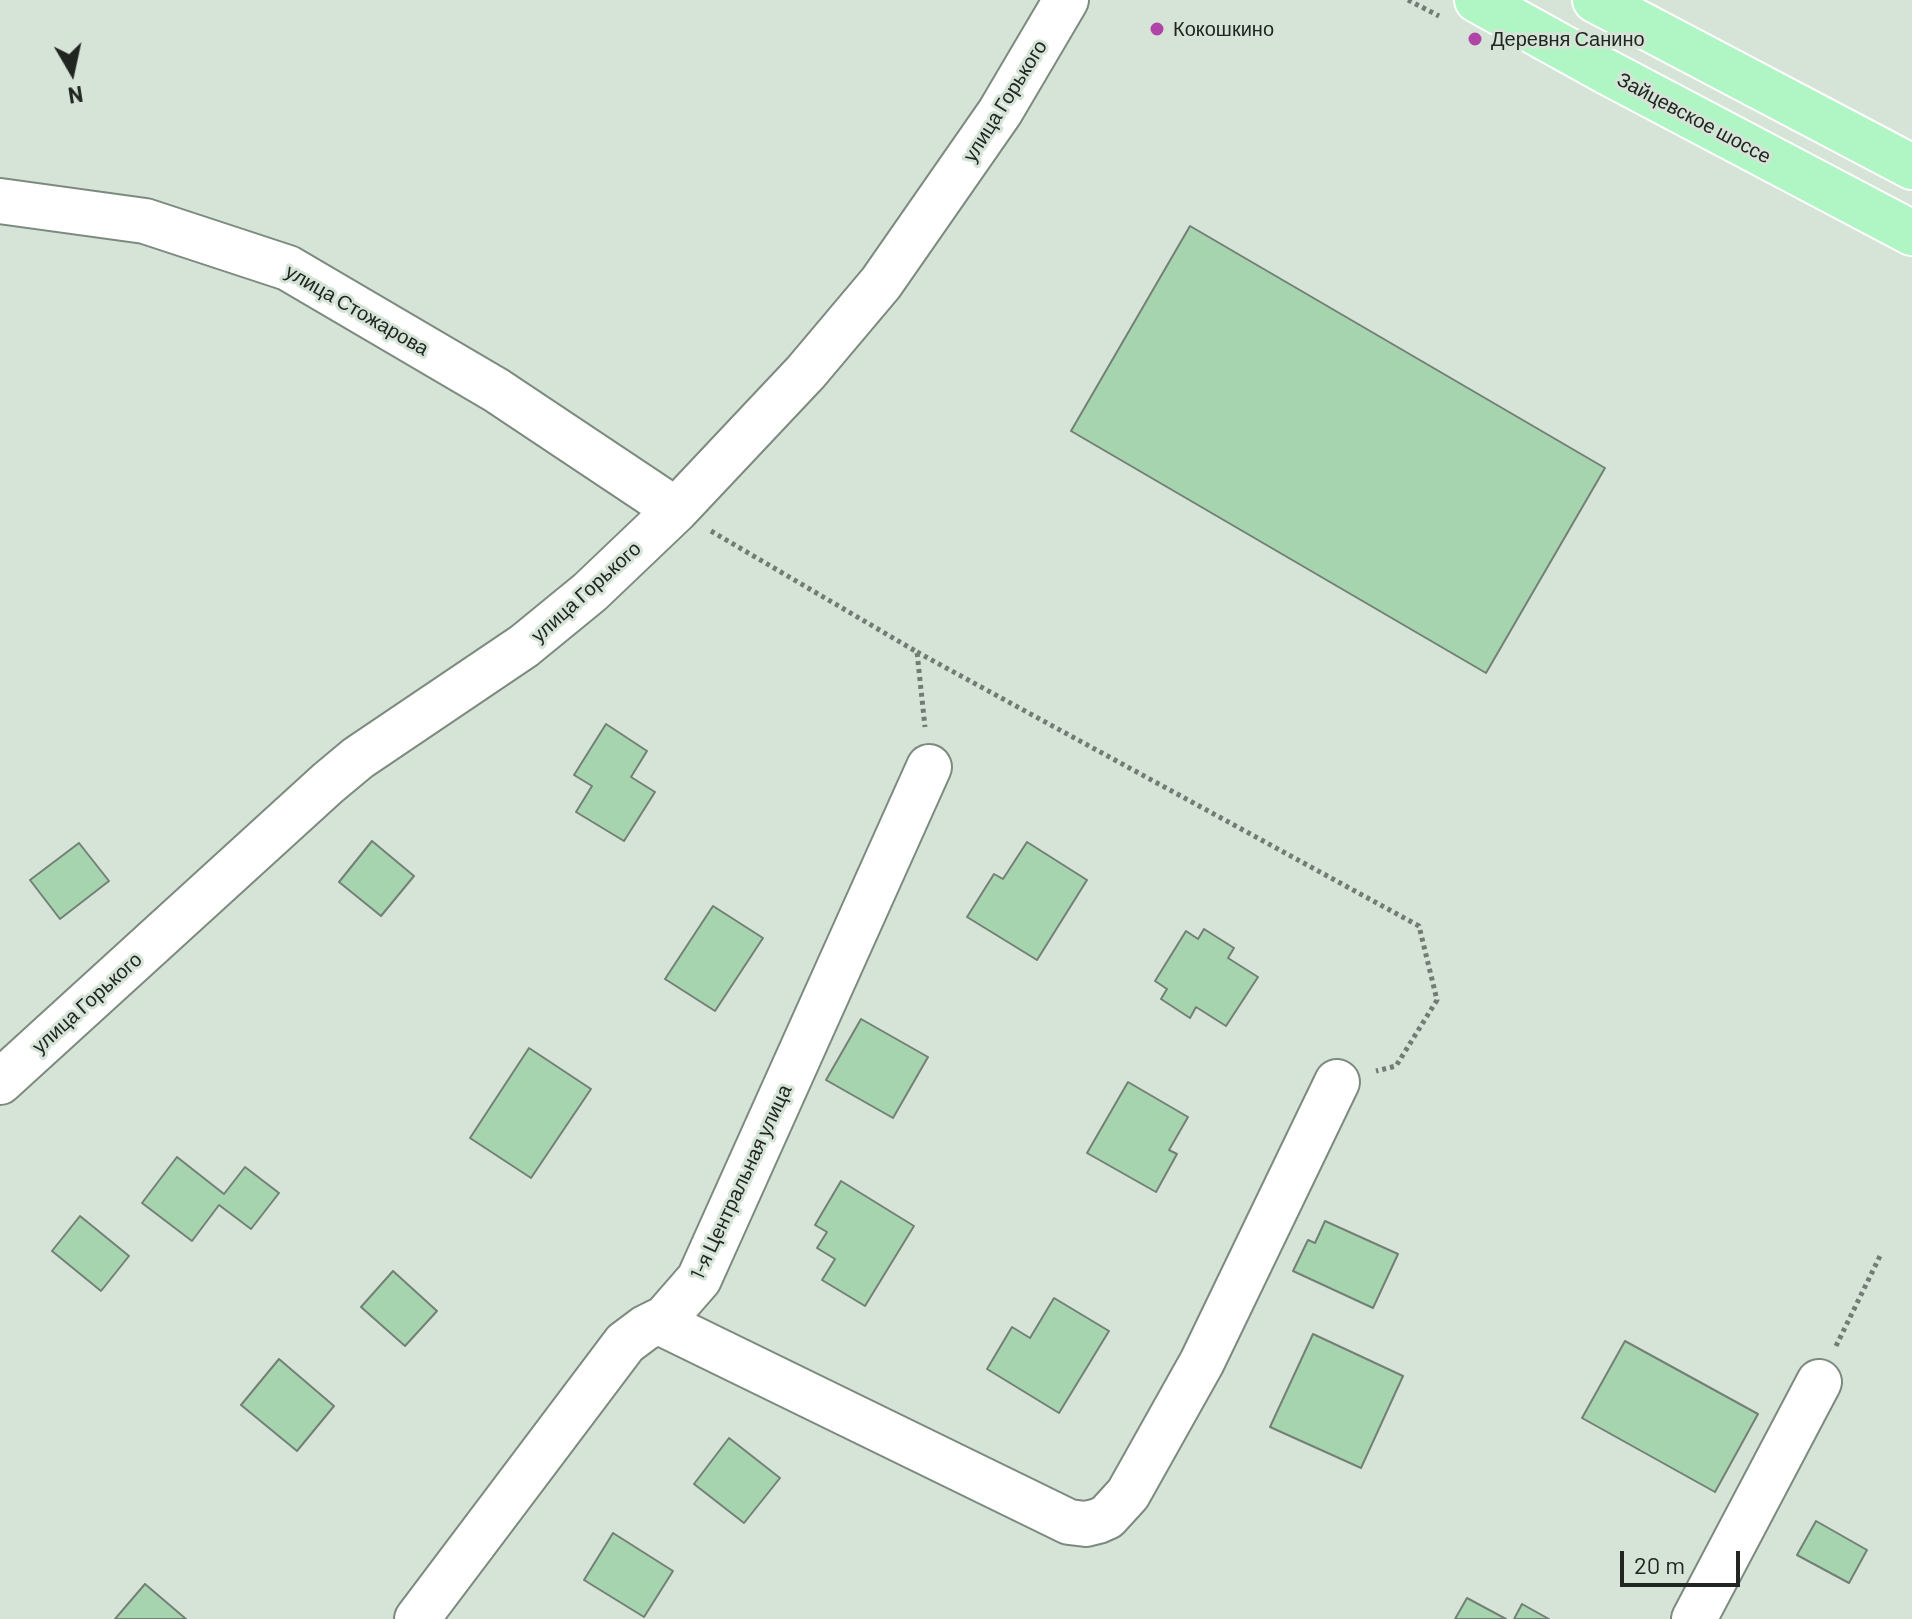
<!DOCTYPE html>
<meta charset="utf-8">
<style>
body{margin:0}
#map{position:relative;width:1912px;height:1619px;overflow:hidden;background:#d6e4d8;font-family:Barlow,sans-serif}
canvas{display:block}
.north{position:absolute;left:32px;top:32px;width:80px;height:80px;-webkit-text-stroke:6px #d6e4d8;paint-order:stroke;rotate:171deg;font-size:22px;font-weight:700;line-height:32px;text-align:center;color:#212622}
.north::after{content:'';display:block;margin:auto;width:28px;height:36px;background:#212622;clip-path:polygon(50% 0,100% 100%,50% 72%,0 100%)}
.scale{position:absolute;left:1620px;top:1551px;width:120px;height:36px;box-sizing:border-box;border:4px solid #212622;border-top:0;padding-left:10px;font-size:24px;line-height:28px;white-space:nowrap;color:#212622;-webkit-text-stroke:6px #d6e4d8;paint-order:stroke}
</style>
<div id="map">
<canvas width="1912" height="1619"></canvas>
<div class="north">N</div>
<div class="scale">20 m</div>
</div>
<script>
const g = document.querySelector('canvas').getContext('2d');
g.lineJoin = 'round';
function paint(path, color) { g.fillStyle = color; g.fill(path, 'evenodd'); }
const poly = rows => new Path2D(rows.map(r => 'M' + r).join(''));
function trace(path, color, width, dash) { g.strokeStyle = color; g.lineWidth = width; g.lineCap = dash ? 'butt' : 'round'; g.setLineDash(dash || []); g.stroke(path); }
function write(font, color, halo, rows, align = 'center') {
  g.font = font + ' Barlow,sans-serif'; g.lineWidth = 6; g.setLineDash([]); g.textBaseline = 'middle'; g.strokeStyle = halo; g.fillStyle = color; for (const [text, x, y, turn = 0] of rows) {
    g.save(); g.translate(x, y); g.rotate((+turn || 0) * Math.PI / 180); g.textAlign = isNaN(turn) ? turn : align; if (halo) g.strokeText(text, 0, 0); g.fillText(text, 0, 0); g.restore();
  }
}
const building = poly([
 [1190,226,1605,468,1486,673,1071,431,1190,226],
 [606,724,647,751,631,777,655,792,624,841,576,812,592,786,574,775,606,724],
 [372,841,414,876,381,916,339,882,372,841],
 [1027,842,1087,880,1037,960,967,917,994,874,1003,879,1027,842],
 [79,843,109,881,60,919,30,880,79,843],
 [713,906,763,938,715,1011,665,979,713,906],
 [1204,929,1234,948,1228,958,1258,977,1226,1026,1196,1007,1190,1018,1161,999,1167,989,1155,981,1186,931,1198,939,1204,929],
 [861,1019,928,1057,893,1118,826,1080,861,1019],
 [529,1048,591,1089,531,1178,470,1138,529,1048],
 [1128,1082,1188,1117,1169,1150,1177,1154,1156,1192,1087,1153,1128,1082],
 [177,1157,224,1194,245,1167,279,1193,251,1229,219,1205,192,1241,142,1203,177,1157],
 [841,1181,914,1226,865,1306,822,1280,835,1259,817,1248,827,1232,815,1225,841,1181],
 [80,1216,129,1256,101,1291,52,1251,80,1216],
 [1325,1221,1398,1254,1373,1308,1293,1271,1308,1240,1315,1243,1325,1221],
 [393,1271,437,1311,405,1346,361,1307,393,1271],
 [1054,1298,1109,1331,1059,1413,987,1369,1012,1327,1030,1338,1054,1298],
 [1313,1334,1403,1376,1361,1468,1270,1427,1313,1334],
 [1625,1341,1758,1414,1715,1492,1582,1418,1625,1341],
 [279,1359,334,1406,297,1451,241,1405,279,1359],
 [729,1438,780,1478,744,1523,694,1484,729,1438],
 [1816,1521,1867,1550,1849,1583,1797,1555,1816,1521],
 [613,1533,673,1571,644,1617,584,1580,613,1533],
 [145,1584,186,1619,115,1619,145,1584],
 [1467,1598,1506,1619,1455,1619,1467,1598],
 [1522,1604,1549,1619,1514,1619,1522,1604]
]);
paint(building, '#a5d4af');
trace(building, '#748076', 2);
const minor = poly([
 [0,201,145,221,288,268,496,390,676,510],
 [0,1082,328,783,358,758,524,646,590,592,676,510,806,372,881,283,1000,112,1066,0],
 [659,1322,1069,1522,1086,1524,1098,1521,1107,1517,1128,1494,1202,1362,1337,1082],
 [417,1619,625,1343,645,1328,665,1318,699,1279,929,767],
 [1694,1619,1819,1382]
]);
const major = poly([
 [1477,0,1607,72,1912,233],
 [1595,0,1912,167]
]);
trace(minor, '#7d8a7f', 48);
trace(major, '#fff', 48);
trace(poly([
 [1408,0,1439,16],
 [711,531,917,652,925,727],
 [917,652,1419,926,1437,1000,1396,1066,1376,1071],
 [1836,1346,1881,1254]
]), '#737c74', 5, [4, 4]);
trace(minor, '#fff', 44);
trace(major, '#b0f6c4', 44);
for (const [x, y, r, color] of [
 [1157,29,8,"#af45a6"],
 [1475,39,8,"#af45a6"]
]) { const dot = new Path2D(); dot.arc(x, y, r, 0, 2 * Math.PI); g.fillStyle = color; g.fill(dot); trace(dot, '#d6e4d8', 3); }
write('20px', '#212622', '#d6e4d8', [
 ["Кокошкино",1173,29],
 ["Деревня Санино",1491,39]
], 'left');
write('20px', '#212622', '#d6e4d8', [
 ["улица Горького",1005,101,-58],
 ["Зайцевское шоссе",1694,118,28],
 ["улица Стожарова",357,310,30],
 ["улица Горького",586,592,-42],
 ["улица Горького",87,1003,-42],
 ["1-я Центральная улица",741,1182,-65]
]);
</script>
